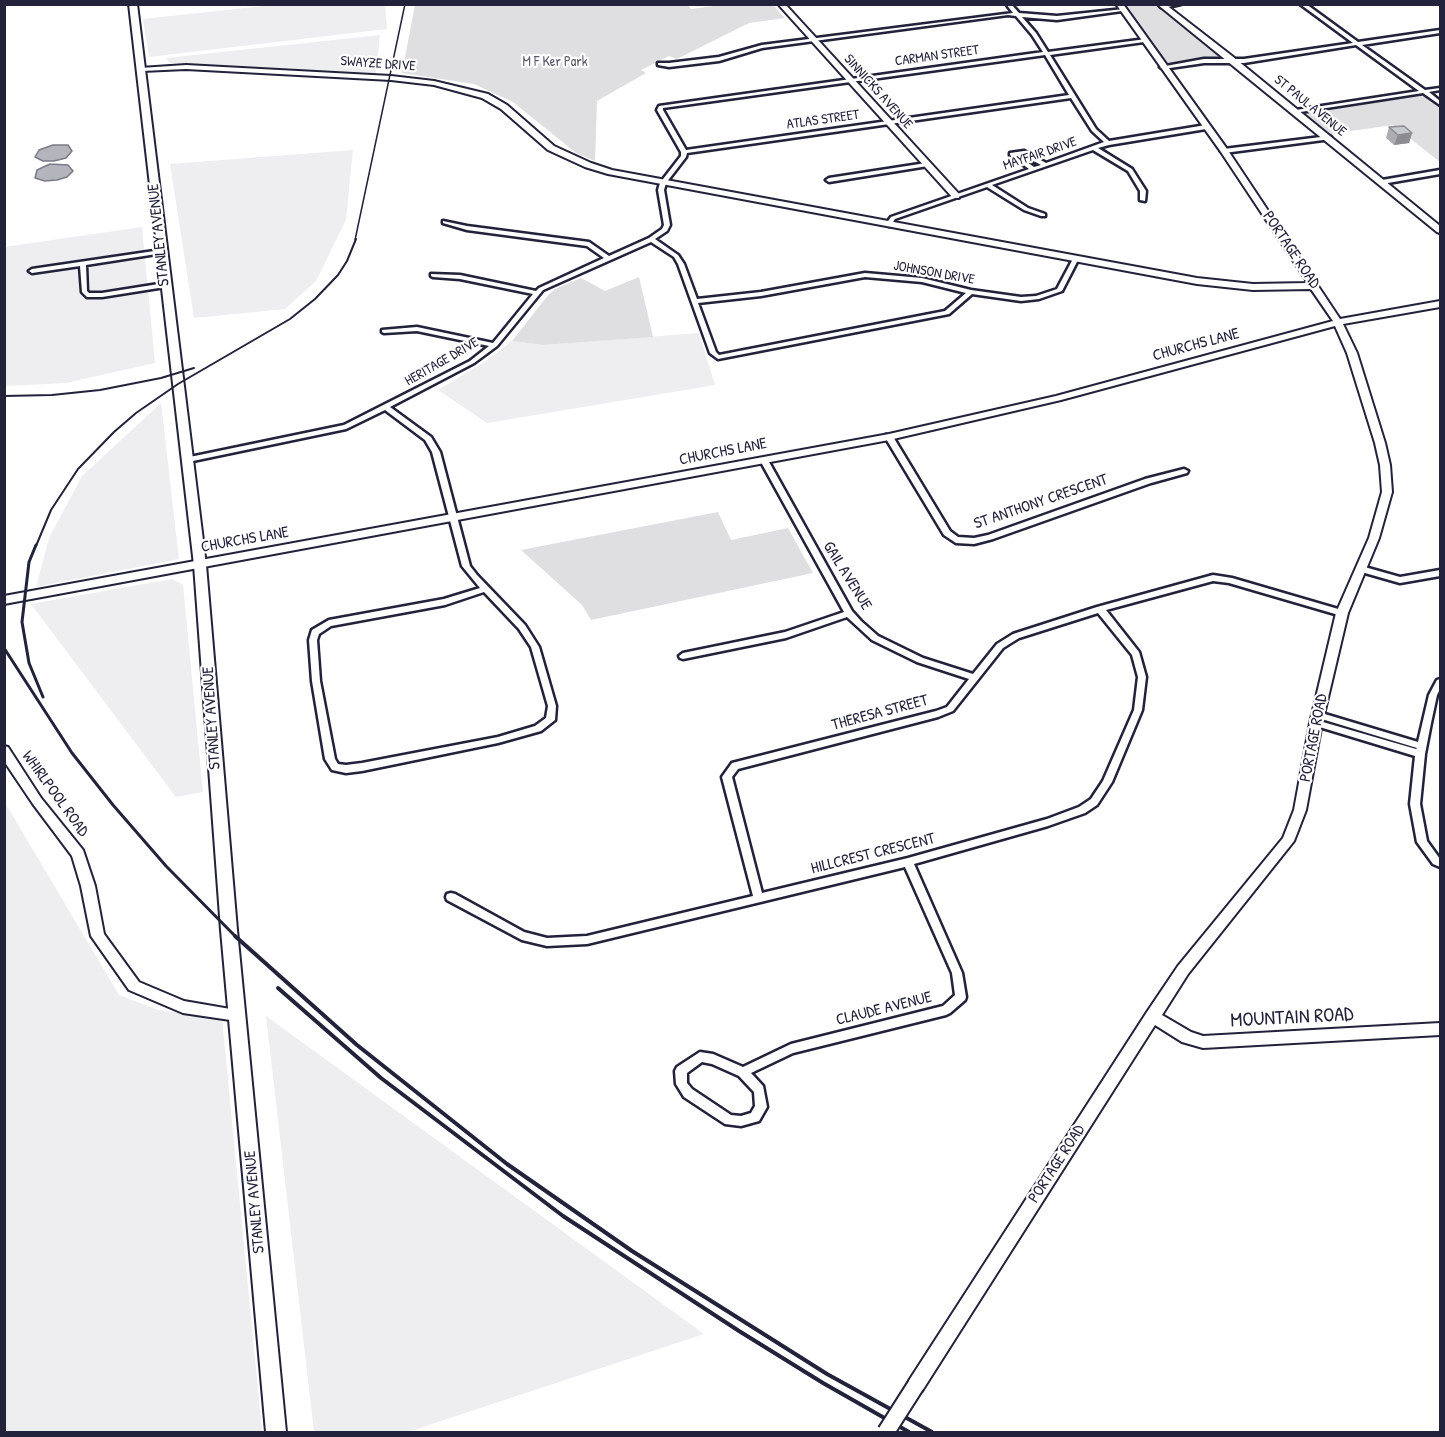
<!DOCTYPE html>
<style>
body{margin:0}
#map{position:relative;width:1445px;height:1437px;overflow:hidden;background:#fff;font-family:"Patrick Hand",sans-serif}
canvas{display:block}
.frame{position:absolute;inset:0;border:6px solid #22223b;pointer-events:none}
</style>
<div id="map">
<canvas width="1445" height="1437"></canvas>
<div class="frame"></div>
</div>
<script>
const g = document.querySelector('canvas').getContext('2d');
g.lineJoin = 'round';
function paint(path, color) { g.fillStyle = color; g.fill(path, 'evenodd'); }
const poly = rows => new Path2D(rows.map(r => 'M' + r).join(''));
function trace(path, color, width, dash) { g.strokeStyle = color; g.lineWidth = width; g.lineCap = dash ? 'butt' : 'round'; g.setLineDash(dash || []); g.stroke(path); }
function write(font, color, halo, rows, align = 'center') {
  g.font = font + ' "Patrick Hand",sans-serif'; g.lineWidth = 4.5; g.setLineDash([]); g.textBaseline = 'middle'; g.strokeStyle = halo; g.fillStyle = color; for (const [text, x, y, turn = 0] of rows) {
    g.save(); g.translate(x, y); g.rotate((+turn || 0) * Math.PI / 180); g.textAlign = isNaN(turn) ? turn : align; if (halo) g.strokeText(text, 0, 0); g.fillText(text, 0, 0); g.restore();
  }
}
paint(poly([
 [385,5,387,29,149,57,143,19,272,5],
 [380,35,376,73,170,63,166,58],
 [353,150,346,220,316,281,285,309,194,318,170,164],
 [142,227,155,363,66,383,5,386,4,247],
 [699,333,715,385,487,423,438,390,486,361,512,341,543,345],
 [161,403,179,559,36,587,49,538,82,476],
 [172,579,183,585,203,792,176,797,31,604],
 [4,801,119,995,158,1010,222,1018,262,1431,253,1432,5,1432],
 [266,1016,704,1334,408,1432,314,1432]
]), '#eeeef1');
paint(poly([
 [687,4,691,9,729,4,773,5,785,18,749,23,677,59,669,56,641,70,646,73,597,101,595,161,576,153,513,102,474,84,402,73,415,5],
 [1127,5,1155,5,1222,58,1173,64,1164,61],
 [1423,95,1440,108,1440,162,1393,125,1330,134,1304,113],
 [639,277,653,337,543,345,512,341,549,294,557,288,581,278,605,291],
 [718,512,731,540,788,528,813,573,591,620,582,605,521,550]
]), '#dfdfe2');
const water = poly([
 [53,145,68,145,72,151,66,158,54,161,43,161,35,157,39,150,53,145],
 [50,164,68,165,73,171,67,177,57,180,45,181,35,178,37,170,50,164]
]);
paint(water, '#b4b4bc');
trace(water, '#7a7a88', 1.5);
const minor = poly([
 [1006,4,1011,4,1019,13,1057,16,1124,9,1124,11,1122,11,1057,20,1022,17,1036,33,1048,52,1146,39,1146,41,1144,42,1050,55,1096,129,1109,141,1206,125,1209,127,1206,129,1109,145,1098,148,1132,169,1146,191,1145,201,1140,200,1140,191,1128,171,1093,150,992,185,1028,208,1045,214,1045,216,1041,216,1024,210,987,187,895,219,891,225,889,226,886,224,891,217,1029,169,1010,155,1010,153,1024,151,1046,163,1104,142,1092,131,1071,98,687,153,686,157,666,183,664,190,670,225,667,231,655,239,678,255,684,264,697,299,761,292,865,273,922,278,971,290,1021,297,1036,296,1057,289,1074,257,1079,258,1062,291,1039,299,1021,301,972,294,949,314,718,359,710,353,678,264,674,257,651,242,543,290,497,346,474,363,390,407,431,437,440,452,470,566,477,575,525,625,539,647,556,706,555,720,541,731,498,743,362,771,346,773,332,770,325,759,312,681,309,640,312,630,329,620,444,599,480,588,462,566,432,452,425,440,385,410,346,429,188,462,184,460,185,458,344,425,470,361,489,346,417,331,384,333,382,332,382,330,417,327,493,343,533,294,460,279,433,277,431,276,431,274,460,275,536,291,539,288,604,258,587,246,467,230,443,223,443,221,467,226,589,242,609,256,649,238,662,229,664,225,658,190,660,183,681,156,681,152,657,110,659,106,1043,52,1032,35,1016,16,1008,15,762,48,719,61,669,67,658,65,658,63,669,63,719,57,762,45,1013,13,1006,4],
 [1045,55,1069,95,686,150,663,110,663,108,1045,55],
 [1021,154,1041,165,1034,167,1017,155,1021,154],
 [865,277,922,282,966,293,945,311,719,355,716,352,698,303,761,296,865,277],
 [484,592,519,629,531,647,548,706,546,718,535,726,498,737,362,763,346,765,338,764,335,759,320,681,317,640,319,634,331,626,445,605,484,592],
 [1168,4,1181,4,1163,8,1161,7,1168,4],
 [1300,4,1306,4,1358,42,1440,30,1440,33,1362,45,1425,90,1440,88,1440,90,1429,92,1440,101,1440,105,1423,93,1294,113,1293,112,1296,110,1419,91,1356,45,1244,63,1204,63,1163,69,1160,67,1204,59,1244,59,1353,43,1300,4],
 [1329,136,1331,137,1331,139,1224,153,1221,151,1224,149,1329,136],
 [926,163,929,165,928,166,829,182,826,180,829,178,926,163],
 [1440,170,1440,174,1382,184,1379,182,1382,180,1440,170],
 [161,250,164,252,163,253,86,265,87,291,89,293,102,293,165,283,168,285,165,287,102,297,87,297,82,292,80,266,32,273,29,271,32,269,161,250],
 [886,435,892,435,950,531,958,537,974,538,988,535,1145,479,1184,469,1188,471,1187,473,1151,483,993,539,974,544,956,543,944,535,885,437,886,435],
 [762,460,765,460,769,462,852,611,861,621,878,636,923,658,973,674,997,644,1013,634,1097,607,1213,575,1232,578,1345,611,1346,613,1342,616,1229,583,1213,581,1106,610,1139,652,1146,677,1142,710,1112,782,1097,805,1085,813,1048,826,914,864,962,973,966,997,965,1000,950,1013,946,1015,793,1053,751,1073,763,1086,767,1107,759,1121,741,1126,725,1124,684,1097,676,1084,675,1071,677,1067,700,1052,713,1054,743,1067,791,1044,943,1006,955,995,952,973,905,867,587,944,547,946,522,940,447,900,446,897,447,894,451,893,455,894,524,932,547,938,587,936,753,896,722,777,732,763,936,711,947,707,969,679,917,662,872,640,847,617,786,638,683,659,680,658,679,656,683,653,785,632,844,612,761,462,762,460],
 [1098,613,1132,655,1138,677,1134,710,1103,781,1091,799,1079,807,1047,819,908,858,762,893,732,777,738,769,938,717,953,711,1003,648,1019,638,1098,613],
 [702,1062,712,1064,739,1076,754,1092,755,1106,751,1113,741,1116,731,1115,692,1089,687,1083,687,1073,702,1062],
 [1361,566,1400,577,1440,570,1440,576,1400,583,1358,571,1357,569,1361,566],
 [1440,679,1440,689,1437,695,1431,723,1425,754,1420,804,1427,841,1440,859,1440,867,1433,864,1417,842,1410,804,1415,756,1313,725,1311,723,1316,720,1416,749,1417,748,1315,717,1314,715,1318,712,1418,742,1429,695,1437,680,1440,679]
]);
const tertiary = poly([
 [778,4,785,4,959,194,959,198,953,198,778,4],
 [1116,4,1123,4,1227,149,1340,319,1440,301,1440,307,1343,324,1357,353,1385,443,1390,465,1392,492,1379,538,1348,613,1322,723,1306,810,1294,841,1188,974,1162,1015,1191,1032,1203,1036,1440,1023,1440,1035,1203,1048,1182,1042,1155,1025,922,1391,916,1394,910,1391,907,1385,910,1379,1147,1012,1178,966,1283,838,1294,810,1310,723,1336,613,1369,538,1382,492,1380,465,1375,443,1347,353,1335,326,1061,400,889,440,4,604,4,596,889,434,1056,396,1333,321,1311,289,1253,290,1197,284,608,174,585,167,548,150,501,109,482,98,434,85,391,80,186,69,142,71,140,70,140,68,186,65,391,76,434,81,488,94,507,105,554,146,591,163,612,170,1197,278,1253,284,1308,283,1221,152,1116,4],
 [4,746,8,747,41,798,83,850,95,886,104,934,139,982,184,1001,242,1011,244,1015,242,1019,237,1021,183,1013,129,990,91,936,81,886,72,856,33,804,4,761,4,746]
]);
const secondary = poly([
 [129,4,137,4,206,565,237,930,286,1432,266,1432,221,930,194,565,129,4],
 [1157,4,1165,4,1232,56,1440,226,1440,233,1437,232,1157,4]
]);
trace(minor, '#22223b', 5);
trace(tertiary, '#22223b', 4);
trace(secondary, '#22223b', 4);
paint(minor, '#fff');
paint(tertiary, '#fff');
paint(secondary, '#fff');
trace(poly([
 [355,240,405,4]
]), '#22223b', 1.5);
trace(poly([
 [4,396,52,395,100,390,161,378,194,368],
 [36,546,51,510,78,469,114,432,136,413,178,384,290,319,315,299,338,275,347,261,356,239]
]), '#22223b', 2);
trace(poly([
 [36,545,29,562,22,622,29,663,43,697],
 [4,648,72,753,113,805,166,866,237,938]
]), '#22223b', 3);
trace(poly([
 [235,936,357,1045,507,1164,632,1251,827,1374,932,1432],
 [278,988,381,1078,563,1216,739,1331,823,1383,909,1432]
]), '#22223b', 4);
const tertiaryBridge = poly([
 [886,1432,916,1385]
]);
trace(tertiaryBridge, '#22223b', 20, []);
trace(tertiaryBridge, '#fff', 16);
paint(poly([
 [1389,127,1412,133,1409,143,1394,145,1386,138]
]), '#acacb2');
paint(poly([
 [1412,133,1409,143,1394,145,1398,135]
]), '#8c8c91');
const building = poly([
 [1404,126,1412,133,1398,135,1389,127,1404,126]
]);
paint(building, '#c8c8cf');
trace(building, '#8c8c91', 1.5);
write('14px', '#22223b', '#fff', [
 ["CARMAN STREET",937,56,-8],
 ["SWAYZE DRIVE",378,64,4],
 ["SINNICKS AVENUE",878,92,48],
 ["ST PAUL AVENUE",1310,106,39],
 ["ATLAS STREET",823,120,-8],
 ["MAYFAIR DRIVE",1040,154,-19],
 ["JOHNSON DRIVE",934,273,10],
 ["HERITAGE DRIVE",442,362,-30]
]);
write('14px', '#5b5b6d', '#fff', [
 ["M F Ker Park",555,62]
]);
write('16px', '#22223b', '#fff', [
 ["STANLEY AVENUE",159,235,-96],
 ["PORTAGE ROAD",1291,250,56],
 ["CHURCHS LANE",1196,345,-15],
 ["CHURCHS LANE",723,452,-11],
 ["ST ANTHONY CRESCENT",1041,502,-19],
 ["CHURCHS LANE",245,540,-10],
 ["GAIL AVENUE",847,576,58],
 ["THERESA STREET",880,713,-15],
 ["STANLEY AVENUE",212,718,-94],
 ["PORTAGE ROAD",1314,738,-79],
 ["WHIRLPOOL ROAD",55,794,54],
 ["HILLCREST CRESCENT",873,854,-14],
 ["CLAUDE AVENUE",884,1009,-14],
 ["PORTAGE ROAD",1057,1164,-57],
 ["STANLEY AVENUE",255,1202,-95]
]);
write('20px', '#22223b', '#fff', [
 ["MOUNTAIN ROAD",1292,1018,-3]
]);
</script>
